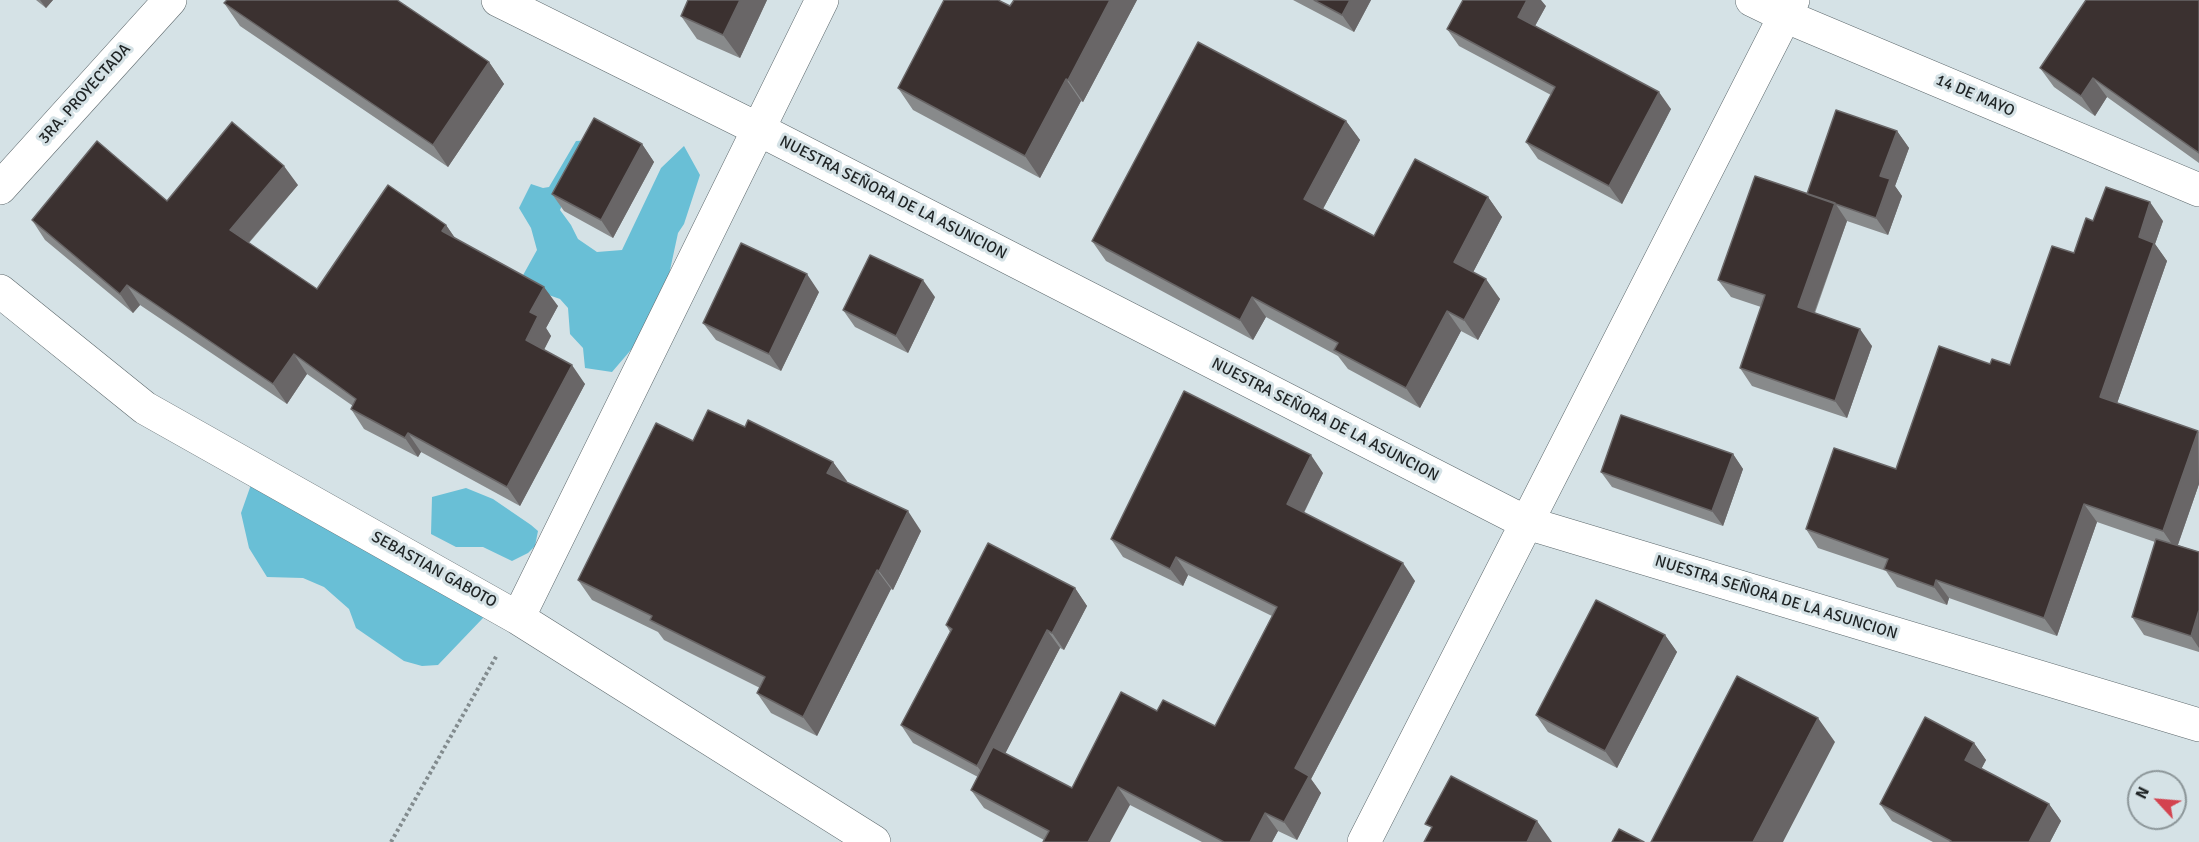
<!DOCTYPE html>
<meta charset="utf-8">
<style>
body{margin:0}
#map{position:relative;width:2199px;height:842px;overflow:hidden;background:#d5e2e6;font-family:Signika,sans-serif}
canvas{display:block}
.north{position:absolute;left:2127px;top:770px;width:60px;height:60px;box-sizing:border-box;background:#d5e2e6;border:2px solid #8c9699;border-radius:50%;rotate:296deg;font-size:16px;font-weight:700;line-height:24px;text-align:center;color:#1f2425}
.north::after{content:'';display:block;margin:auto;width:21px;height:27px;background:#d3434f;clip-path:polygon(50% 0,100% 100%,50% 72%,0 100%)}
</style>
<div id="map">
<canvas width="2199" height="842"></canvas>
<div class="north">N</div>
</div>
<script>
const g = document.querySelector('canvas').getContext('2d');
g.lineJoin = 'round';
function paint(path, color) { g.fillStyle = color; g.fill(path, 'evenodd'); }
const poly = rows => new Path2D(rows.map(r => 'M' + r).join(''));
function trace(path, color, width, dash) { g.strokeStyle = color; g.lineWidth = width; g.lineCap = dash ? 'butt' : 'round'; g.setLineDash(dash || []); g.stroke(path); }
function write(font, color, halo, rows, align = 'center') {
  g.font = font + ' Signika,sans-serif'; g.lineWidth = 6; g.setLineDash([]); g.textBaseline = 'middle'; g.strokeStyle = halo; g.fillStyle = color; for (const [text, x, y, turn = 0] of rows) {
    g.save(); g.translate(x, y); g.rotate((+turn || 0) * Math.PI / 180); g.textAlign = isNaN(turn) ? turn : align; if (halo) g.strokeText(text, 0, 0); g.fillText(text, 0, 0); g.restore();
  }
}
paint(poly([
 [593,140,560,210,571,225,578,239,597,252,622,250,661,168,684,146,700,175,684,224,678,233,667,284,642,337,612,372,585,368,583,348,570,334,568,308,560,299,543,293,522,277,537,250,531,228,519,208,531,184,543,188,549,187,576,141],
 [253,479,460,584,483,618,438,665,422,666,404,661,356,628,349,609,324,587,303,578,267,577,249,548,241,513],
 [466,488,493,499,531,525,538,531,535,546,528,553,512,561,483,547,456,547,431,534,432,497]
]), '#69bfd6');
const street = poly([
 [498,0,758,129,1527,523,2199,725],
 [1752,0,1785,16,2199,190],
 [0,188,170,0],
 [0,291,145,408,518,618,874,842],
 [518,618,822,0],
 [1364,842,1793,0]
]);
trace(street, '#5d686c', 34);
trace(poly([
 [391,842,497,655]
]), '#828b8e', 4, [3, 3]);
trace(street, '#fff', 33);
paint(poly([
 [36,0,53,0,46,8],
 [767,0,740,58,697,39,681,16],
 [1014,0,1137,0,1083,102,1081,101,1040,178,913,110,898,88,1010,6],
 [1293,0,1371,0,1354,32],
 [2199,0,2199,163,2107,97,2095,116,2054,87,2040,68],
 [224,3,489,62,504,84,448,167,240,26],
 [1546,6,1535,26,1671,109,1622,204,1538,159,1526,142,1551,95,1459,46,1447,29],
 [1346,121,1360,140,1323,209,1374,236,1488,197,1502,217,1473,272,1500,299,1478,340,1461,331,1420,408,1348,369,1338,356,1266,317,1253,340,1106,261,1092,241],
 [1897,131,1909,148,1895,186,1902,196,1888,235,1847,221,1815,313,1872,346,1847,418,1752,386,1740,368,1761,307,1731,297,1718,280,1807,194],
 [642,144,654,162,613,238,564,211,552,194],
 [298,185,249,243,317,289,446,225,455,238,558,306,546,328,551,336,544,350,585,384,520,506,421,452,418,457,364,429,351,409,353,406,307,374,287,404,140,305,133,313,45,240,32,220,167,201],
 [2093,221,2163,221,2155,244,2167,261,2117,403,2199,432,2199,484,2178,545,2199,552,2199,652,2144,635,2132,617,2155,542,2097,522,2057,636,1949,598,1947,605,1897,587,1886,571,1818,548,1806,529,1896,469,1990,364,2010,365],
 [819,292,781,371,716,340,703,323],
 [935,297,908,353,855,327,843,310],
 [745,427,833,462,846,482,921,531,893,590,891,589,817,736,771,713,757,693,760,688,664,640,658,632,592,600,578,580,693,441],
 [1733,454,1743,469,1723,526,1612,487,1601,472],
 [1323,473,1304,513,1415,581,1311,779,1321,793,1297,840,1278,831,1272,842,1202,842,1130,805,1044,840,984,808,971,790,978,777,913,743,901,725,950,632,946,625,1075,588,1087,606,1064,650,1060,648,1005,753,1072,788,1157,711,1215,726,1272,616,1188,575,1183,586,1123,557,1111,539],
 [1665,635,1677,652,1617,768,1548,732,1536,715],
 [1974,743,1986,760,1981,769,2049,804,2061,821,2050,842,1933,842,1892,821,1880,804]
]), '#888a8b');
paint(poly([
 [40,0,53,0,46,8],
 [740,0,767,0,740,58,723,35],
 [1110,0,1137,0,1083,102,1068,80],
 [1350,0,1371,0,1354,32,1342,15],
 [1527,0,1541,0,1546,6,1530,35,1518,17],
 [489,62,504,84,448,167,433,145],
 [2093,78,2107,97,2095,116,2081,96],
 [1066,79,1081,101,1040,178,1025,156],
 [1659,92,1671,109,1622,204,1609,186],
 [1346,121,1360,140,1318,218,1304,199],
 [1897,131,1909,148,1895,186,1902,196,1888,235,1876,218,1880,176],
 [642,144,654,162,613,238,601,220],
 [284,166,298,185,243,249,230,230],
 [1488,197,1502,217,1468,282,1454,262],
 [2150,202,2163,221,2155,244,2167,261,2113,415,2100,397,2139,237],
 [1835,203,1847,221,1810,324,1798,307],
 [446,225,459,244,442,231],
 [807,274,819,292,781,371,769,354],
 [1486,279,1500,299,1478,340,1464,320],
 [923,280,935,297,908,353,896,336],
 [127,285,140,305,133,313,120,294],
 [544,287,558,306,546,328,551,336,539,359,526,340,530,312],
 [1252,297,1266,317,1253,340,1240,320],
 [1447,311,1461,331,1420,408,1406,388],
 [1860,329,1872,346,1847,418,1835,401],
 [294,354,307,374,287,404,273,384],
 [572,365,585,384,520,506,507,487],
 [2198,431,2199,484,2176,550,2163,531],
 [408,433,421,452,418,457,405,438],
 [1733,454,1743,469,1723,526,1712,511],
 [1311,455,1323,473,1299,522,1287,504],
 [833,462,847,481,841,493,827,473],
 [2084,504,2097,522,2057,636,2044,618],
 [908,511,921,531,893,590,879,571],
 [1176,557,1188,575,1183,586,1170,569],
 [1403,563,1415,581,1311,779,1321,793,1297,840,1284,822,1295,768],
 [877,570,891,589,817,736,803,717],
 [1936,580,1949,598,1947,605,1934,587],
 [1075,588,1087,606,1064,650,1052,633],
 [2199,610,2199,648,2191,636],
 [1047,630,1060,648,990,783,977,766],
 [1665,635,1677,652,1617,768,1605,751],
 [1818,718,1835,742,1783,842,1753,842],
 [1974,743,1986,760,1977,777,1965,760],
 [1118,787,1130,805,1110,842,1088,842],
 [2049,804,2061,821,2050,842,2029,842],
 [1265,813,1278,831,1272,842,1250,842],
 [1537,821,1552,842,1527,842]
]), '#696667');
const building = poly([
 [227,0,397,0,489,62,433,145,224,3,227,0],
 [688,0,740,0,723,35,681,16,688,0],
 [944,0,998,0,1010,6,1014,0,1110,0,1068,80,1066,79,1025,156,898,88,944,0],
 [1314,0,1350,0,1342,15,1314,0],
 [1463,0,1527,0,1518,17,1659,92,1609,186,1526,142,1555,87,1447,29,1463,0],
 [2086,0,2199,0,2199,153,2093,78,2081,96,2040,68,2086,0],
 [1198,42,1346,121,1304,199,1374,236,1415,159,1488,197,1454,262,1486,279,1464,320,1447,311,1406,388,1334,350,1338,343,1252,297,1240,320,1092,241,1198,42],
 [1836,110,1897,131,1880,176,1890,179,1876,218,1807,194,1836,110],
 [594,118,642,144,601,220,552,194,594,118],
 [232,122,284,166,230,230,317,289,388,185,446,225,442,231,544,287,530,312,538,316,526,340,572,365,507,487,408,433,405,438,351,409,356,399,294,354,273,384,127,285,120,294,32,220,97,141,167,201,232,122],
 [1755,176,1835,203,1798,307,1860,329,1835,401,1740,368,1765,295,1718,280,1755,176],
 [2106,187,2150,202,2139,237,2154,243,2100,397,2198,431,2163,531,2084,504,2044,618,1936,580,1934,587,1884,569,1888,559,1806,529,1834,448,1896,469,1939,346,1990,364,1992,359,2010,365,2052,246,2074,253,2086,218,2093,221,2106,187],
 [741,243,807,274,769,354,703,323,741,243],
 [870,255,923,280,896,336,843,310,870,255],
 [1184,391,1311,455,1287,504,1403,563,1295,768,1309,776,1284,822,1265,813,1250,842,1224,842,1118,787,1088,842,1043,842,1049,831,971,790,993,747,1072,788,1121,692,1157,711,1163,700,1215,726,1277,607,1176,557,1170,569,1111,539,1184,391],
 [708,410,745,427,748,420,833,462,827,473,908,511,879,571,877,570,803,717,757,693,765,677,650,620,652,616,578,580,656,423,693,441,708,410],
 [1621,415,1733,454,1712,511,1601,472,1621,415],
 [2156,539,2199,552,2199,610,2191,636,2132,617,2156,539],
 [988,543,1075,588,1052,633,1047,630,977,766,901,725,952,629,946,625,988,543],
 [1596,600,1665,635,1605,751,1536,715,1596,600],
 [1737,676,1818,718,1753,842,1651,842,1737,676],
 [1925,717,1974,743,1965,760,2049,804,2029,842,1950,842,1951,841,1880,804,1925,717],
 [1451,776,1537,821,1527,842,1424,842,1432,827,1425,824,1451,776],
 [1619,829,1644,842,1612,842,1619,829]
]);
paint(building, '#3b3130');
trace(building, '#696667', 1.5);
write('16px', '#1f2425', '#d5e2e6', [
 ["3RA. PROYECTADA",85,94,-48],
 ["14 DE MAYO",1975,96,23],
 ["NUESTRA SEÑORA DE LA ASUNCION",893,198,27],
 ["NUESTRA SEÑORA DE LA ASUNCION",1325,420,27],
 ["SEBASTIAN GABOTO",434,570,29],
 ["NUESTRA SEÑORA DE LA ASUNCION",1776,598,17]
]);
</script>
